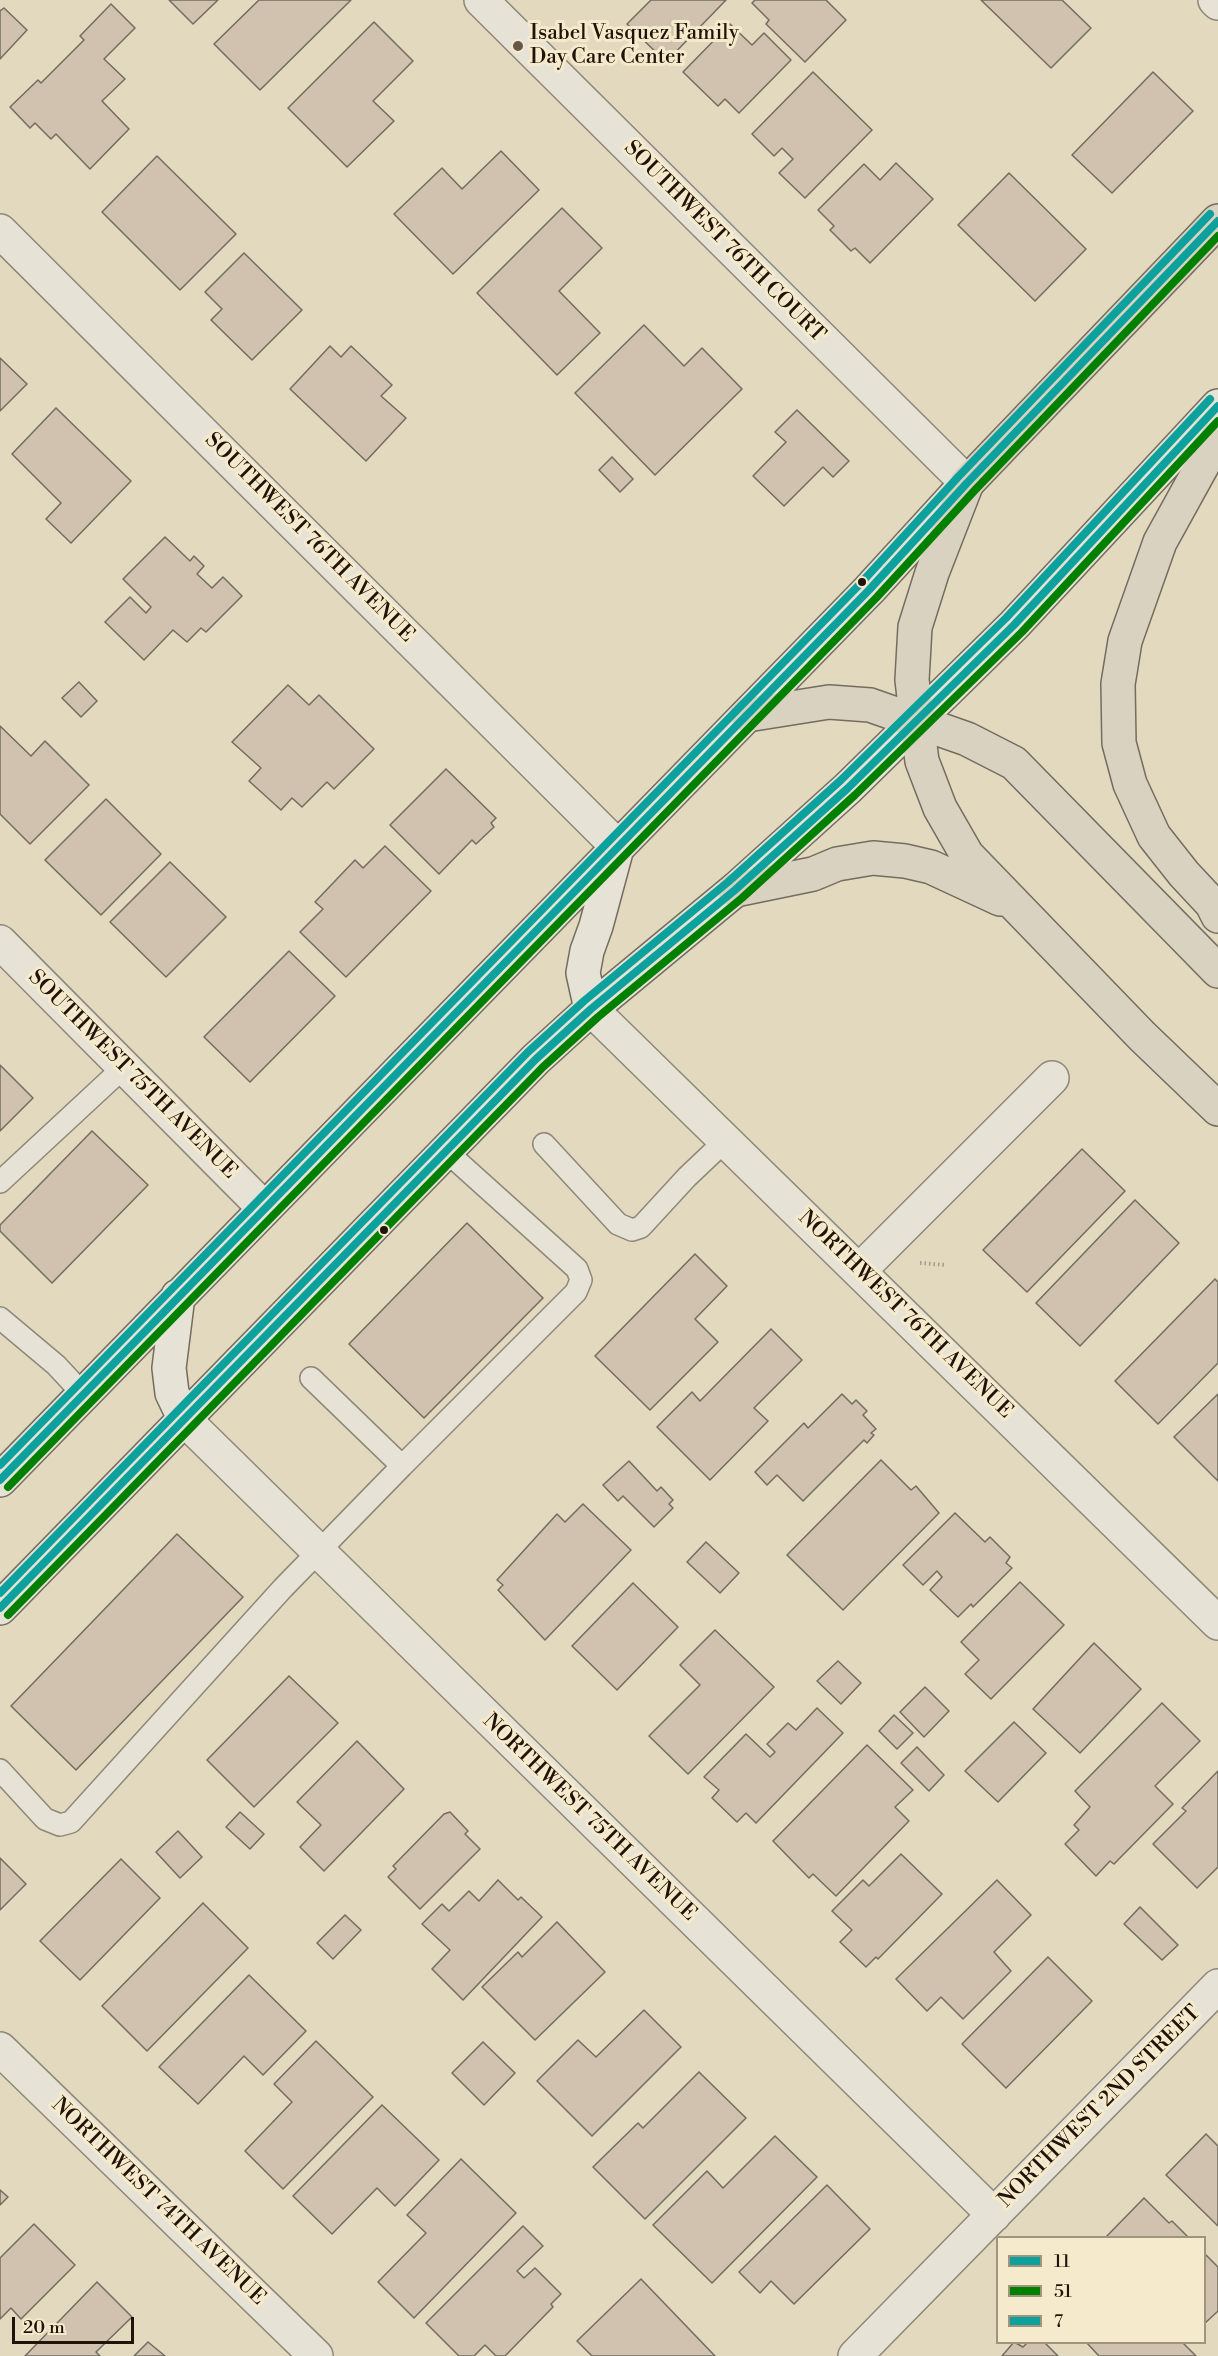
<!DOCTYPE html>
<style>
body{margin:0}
#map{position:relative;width:1218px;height:2356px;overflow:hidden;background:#e2d9bf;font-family:"Libre Bodoni",serif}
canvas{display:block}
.legend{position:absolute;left:996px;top:2236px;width:210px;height:108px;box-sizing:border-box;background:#f6eacc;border:2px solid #a0947e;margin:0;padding:8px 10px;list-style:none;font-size:18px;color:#1f130a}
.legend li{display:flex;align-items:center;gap:12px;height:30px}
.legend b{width:30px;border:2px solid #a0947e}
.scale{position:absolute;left:12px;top:2317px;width:122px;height:27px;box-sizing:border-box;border:3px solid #1f130a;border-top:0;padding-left:8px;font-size:18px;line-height:21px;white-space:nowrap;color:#1f130a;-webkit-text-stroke:4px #f6eacc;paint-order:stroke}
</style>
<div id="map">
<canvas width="1218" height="2356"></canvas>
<ul class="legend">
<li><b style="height:8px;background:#0ca19d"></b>11</li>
<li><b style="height:8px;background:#008000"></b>51</li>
<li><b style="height:8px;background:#0ca19d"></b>7</li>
</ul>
<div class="scale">20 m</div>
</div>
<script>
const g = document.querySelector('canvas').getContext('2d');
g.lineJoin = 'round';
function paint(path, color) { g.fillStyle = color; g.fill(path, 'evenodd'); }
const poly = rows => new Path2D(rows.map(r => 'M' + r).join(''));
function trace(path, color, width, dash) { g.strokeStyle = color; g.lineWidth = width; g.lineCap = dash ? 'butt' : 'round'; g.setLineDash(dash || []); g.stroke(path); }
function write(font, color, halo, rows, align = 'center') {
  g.font = font + ' "Libre Bodoni",serif'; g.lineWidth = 6; g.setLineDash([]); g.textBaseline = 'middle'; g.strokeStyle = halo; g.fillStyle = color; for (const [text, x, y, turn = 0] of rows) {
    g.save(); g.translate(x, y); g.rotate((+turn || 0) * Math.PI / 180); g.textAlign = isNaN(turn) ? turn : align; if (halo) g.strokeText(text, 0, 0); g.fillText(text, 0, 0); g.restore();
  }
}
const building = poly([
 [169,0,218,0,193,24,169,0],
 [259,0,351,0,260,90,214,44,259,0],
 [651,0,726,0,666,62,627,24,651,0],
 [755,0,826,0,846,20,805,62,766,24,769,20,752,3,755,0],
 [981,0,1062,0,1091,28,1051,68,981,0],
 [111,4,135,28,104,59,125,79,102,101,129,129,90,169,56,134,51,139,35,123,30,128,10,107,38,80,41,83,84,40,80,36,111,4],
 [4,8,27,30,0,59,0,11,4,8],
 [374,22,413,61,373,101,394,121,347,167,288,108,374,22],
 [730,24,752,45,764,33,791,60,739,113,725,99,718,106,683,72,730,24],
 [813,72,872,130,805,198,779,173,793,159,782,148,774,156,752,134,813,72],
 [1153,72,1193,111,1112,193,1072,155,1153,72],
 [501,151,539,190,453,274,394,214,442,168,462,189,501,151],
 [157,156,236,234,180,290,102,212,157,156],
 [896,163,933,199,870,263,855,248,851,251,830,230,834,226,818,210,864,164,880,180,896,163],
 [1009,173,1086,249,1035,301,958,225,1009,173],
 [562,208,602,248,559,291,600,333,557,375,477,293,562,208],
 [244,253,302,310,252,360,211,320,222,309,205,292,244,253],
 [644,325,684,366,702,348,742,389,655,475,575,393,644,325],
 [330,346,341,357,351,346,392,385,381,396,406,418,366,461,290,389,330,346],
 [0,358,27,384,0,411,0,358],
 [56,408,131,481,71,543,46,519,61,503,12,454,56,408],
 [797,410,849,461,833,477,823,467,784,506,753,476,786,442,775,432,797,410],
 [612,457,633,479,620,492,599,470,612,457],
 [165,537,190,561,194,556,204,566,197,574,212,588,223,577,242,596,206,632,201,628,187,642,173,630,144,660,105,622,130,597,146,613,151,607,123,579,165,537],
 [79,682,97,701,81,717,62,698,79,682],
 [288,685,309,705,319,695,374,749,334,789,327,782,302,807,292,798,281,810,249,781,261,768,232,742,288,685],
 [0,726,31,756,45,741,89,785,30,844,0,814,0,726],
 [446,769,496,818,491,823,494,827,476,844,472,840,439,874,390,825,446,769],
 [106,799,161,854,101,915,45,860,106,799],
 [385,846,431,891,346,977,300,932,323,909,315,902,355,860,363,868,385,846],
 [170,862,226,917,166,977,110,922,170,862],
 [289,951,335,996,250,1082,204,1037,289,951],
 [0,1065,33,1098,0,1131,0,1065],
 [92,1131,148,1185,52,1283,0,1231,0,1225,92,1131],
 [1082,1149,1125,1191,1027,1292,983,1250,1082,1149],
 [1135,1200,1179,1243,1080,1346,1036,1303,1135,1200],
 [467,1223,543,1298,424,1418,349,1344,467,1223],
 [695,1254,727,1286,695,1319,718,1342,650,1410,595,1356,695,1254],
 [1215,1279,1218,1282,1218,1363,1158,1424,1115,1381,1215,1279],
 [771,1329,802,1360,754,1408,768,1421,710,1480,657,1427,692,1392,700,1401,771,1329],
 [842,1394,852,1404,856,1400,867,1411,863,1415,876,1429,871,1433,874,1435,867,1443,864,1440,803,1501,777,1475,767,1485,755,1472,804,1423,808,1428,842,1394],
 [1218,1394,1218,1481,1174,1437,1218,1394],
 [881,1460,911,1490,916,1486,939,1513,843,1610,787,1555,881,1460],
 [629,1461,657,1491,661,1487,673,1500,669,1504,673,1508,654,1527,623,1496,618,1501,603,1485,629,1461],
 [583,1504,631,1550,545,1640,498,1590,503,1585,497,1580,557,1514,565,1522,583,1504],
 [955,1513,985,1542,990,1537,1010,1557,1006,1563,1012,1568,973,1607,971,1604,958,1617,930,1590,942,1577,937,1571,923,1585,903,1565,955,1513],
 [177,1534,243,1597,76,1770,11,1706,177,1534],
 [706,1542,739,1573,720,1593,687,1562,706,1542],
 [1020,1582,1064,1625,991,1699,965,1674,979,1660,961,1642,1020,1582],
 [633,1583,678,1627,617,1690,572,1646,633,1583],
 [715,1630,774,1687,688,1774,649,1736,700,1685,680,1665,715,1630],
 [1094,1643,1141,1689,1080,1753,1033,1709,1094,1643],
 [838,1661,861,1683,841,1704,817,1681,838,1661],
 [289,1676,338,1723,254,1807,207,1760,289,1676],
 [925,1687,949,1711,924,1737,900,1712,925,1687],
 [1162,1703,1200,1741,1155,1786,1173,1804,1114,1864,1110,1861,1096,1876,1065,1844,1079,1830,1074,1825,1090,1807,1075,1791,1162,1703],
 [817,1708,843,1733,756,1823,746,1813,737,1822,712,1798,719,1790,704,1777,746,1734,770,1757,775,1752,767,1744,788,1723,796,1730,817,1708],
 [894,1715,913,1733,897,1749,879,1731,894,1715],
 [1014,1722,1046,1753,998,1802,965,1771,1014,1722],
 [357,1741,404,1789,324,1871,300,1847,321,1825,297,1802,357,1741],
 [867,1745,913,1790,895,1807,909,1821,836,1896,813,1874,809,1878,773,1841,867,1745],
 [917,1747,944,1775,929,1791,901,1763,917,1747],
 [1218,1771,1218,1867,1197,1888,1153,1844,1186,1811,1182,1808,1218,1771],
 [240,1812,264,1834,250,1849,226,1827,240,1812],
 [450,1812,468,1831,465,1834,480,1849,420,1909,388,1877,396,1869,393,1866,444,1814,450,1812],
 [178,1831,202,1857,180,1878,156,1852,178,1831],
 [901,1854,942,1894,878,1959,876,1957,866,1967,840,1942,852,1930,832,1911,863,1880,869,1886,901,1854],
 [0,1858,26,1884,0,1910,0,1858],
 [121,1859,160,1898,80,1980,40,1941,121,1859],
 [498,1880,518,1900,521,1897,542,1917,463,2000,432,1969,450,1950,422,1924,442,1904,449,1911,469,1891,479,1901,498,1880],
 [997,1880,1031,1915,994,1952,1011,1971,963,2019,941,1997,927,2011,896,1979,997,1880],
 [203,1903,248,1948,147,2051,102,2006,203,1903],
 [1140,1907,1178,1945,1162,1960,1124,1924,1140,1907],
 [345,1915,361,1930,333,1959,317,1943,345,1915],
 [557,1922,605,1972,535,2040,482,1987,518,1952,522,1957,557,1922],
 [1048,1957,1092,2001,1006,2088,962,2044,1048,1957],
 [249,1975,306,2031,263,2075,244,2056,198,2104,159,2067,249,1975],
 [644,2010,681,2047,592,2136,537,2081,578,2040,596,2057,644,2010],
 [316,2041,373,2097,283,2189,245,2151,292,2102,274,2084,316,2041],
 [483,2042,515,2073,484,2105,452,2073,483,2042],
 [699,2072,746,2118,645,2219,593,2167,638,2123,643,2128,699,2072],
 [382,2105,439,2160,395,2206,377,2188,332,2234,293,2196,382,2105],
 [1206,2134,1218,2146,1218,2226,1166,2175,1206,2134],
 [775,2136,817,2177,712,2283,653,2225,707,2171,723,2188,775,2136],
 [461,2159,516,2213,414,2318,378,2282,426,2233,407,2215,461,2159],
 [827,2185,870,2229,794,2304,771,2281,760,2293,739,2272,827,2185],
 [0,2190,8,2197,0,2205,0,2190],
 [1144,2198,1169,2223,1172,2221,1189,2238,1105,2238,1144,2198],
 [34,2224,75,2265,21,2319,11,2308,0,2319,0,2258,34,2224],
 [523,2226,543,2246,517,2271,524,2278,535,2268,561,2294,551,2304,553,2307,505,2356,496,2356,485,2345,474,2356,459,2356,426,2323,523,2226],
 [1204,2253,1218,2267,1218,2311,1204,2324,1204,2253],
 [641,2279,715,2356,592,2356,577,2341,641,2279],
 [97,2282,132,2317,96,2352,100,2356,25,2356,97,2282],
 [148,2342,165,2356,134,2356,148,2342],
 [1014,2342,1023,2347,1028,2342,1044,2342,1058,2356,1002,2356,1014,2342],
 [1086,2342,1182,2342,1196,2356,1099,2356,1086,2342]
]);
paint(building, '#d1c1af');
trace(building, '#736d5f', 1.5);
const lane = poly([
 [544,1144,618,1224,632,1230,641,1227,687,1177,726,1140],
 [0,1182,124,1067],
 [0,1318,56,1365,83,1394],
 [402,1466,576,1292,581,1280,577,1269,447,1152],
 [0,1770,45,1819,60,1825,71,1822,283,1588,402,1466,311,1378]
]);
const street = poly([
 [481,0,967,483],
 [1215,0,1218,3],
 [0,231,617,846],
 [0,942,264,1208],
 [591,1009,1218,1623],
 [860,1270,1052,1078],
 [185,1420,994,2215],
 [0,2049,316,2356],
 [855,2356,1218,1986]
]);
const secondary = poly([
 [591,1009,583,973,587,951,596,926,617,848],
 [178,1296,169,1368,172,1393,185,1420],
 [0,1480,869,590,966,484],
 [0,1608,536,1059,591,1009,735,890,848,788,1014,625,1218,406]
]);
const primary = poly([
 [967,483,1218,221]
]);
const highway = poly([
 [1218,437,1160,542,1125,641,1118,684,1119,743,1130,784,1154,836,1184,874,1212,904,1218,916],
 [967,483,932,573,915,627,912,680,917,722,922,761,940,808,967,855,1142,1036,1218,1109],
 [747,715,829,702,870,705,967,739,1014,763,1218,971],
 [735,890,813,874,837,864,873,858,905,861,931,867,1000,899]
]);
trace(lane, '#8e8878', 24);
trace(street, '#8e8878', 36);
trace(secondary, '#736d5f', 36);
trace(primary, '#736d5f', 36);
trace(highway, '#736d5f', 36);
trace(poly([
 [920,1263,946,1265]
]), '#a19c91', 4, [1.5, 3]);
trace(lane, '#e7e2d6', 21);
trace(street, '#e7e2d6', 33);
trace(secondary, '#e7e2d6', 33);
trace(primary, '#dad2c1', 33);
trace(highway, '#dad2c1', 33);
trace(poly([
 [0,1480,869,590,967,483,1218,221],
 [0,1608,536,1059,591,1009,735,890,848,788,1014,625,1218,406]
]), '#0ca19d', 8);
trace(poly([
 [8,1487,877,597,975,490,1218,236],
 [8,1615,543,1067,598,1017,742,898,855,795,1022,632,1218,421]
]), '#008000', 8);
trace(poly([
 [0,1465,861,583,959,476,1210,214],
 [0,1593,528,1052,584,1001,728,882,841,780,1006,618,1210,399]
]), '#0ca19d', 8);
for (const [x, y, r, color] of [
 [518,46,6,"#635849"],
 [862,582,5,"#1f130a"],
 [384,1230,5,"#1f130a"]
]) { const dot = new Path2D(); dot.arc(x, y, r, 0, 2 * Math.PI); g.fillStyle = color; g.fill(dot); trace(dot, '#f6eacc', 2); }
write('21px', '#1f130a', '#f6eacc', [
 ["Isabel Vasquez Family",530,34],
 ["Day Care Center",530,58]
], 'left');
write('21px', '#1f130a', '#f6eacc', [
 ["SOUTHWEST 76TH COURT",724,242,45],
 ["SOUTHWEST 76TH AVENUE",309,538,45],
 ["SOUTHWEST 75TH AVENUE",132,1075,45],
 ["NORTHWEST 76TH AVENUE",905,1315,44],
 ["NORTHWEST 75TH AVENUE",589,1818,44],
 ["NORTHWEST 2ND STREET",1100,2107,-45],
 ["NORTHWEST 74TH AVENUE",158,2202,44]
]);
</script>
